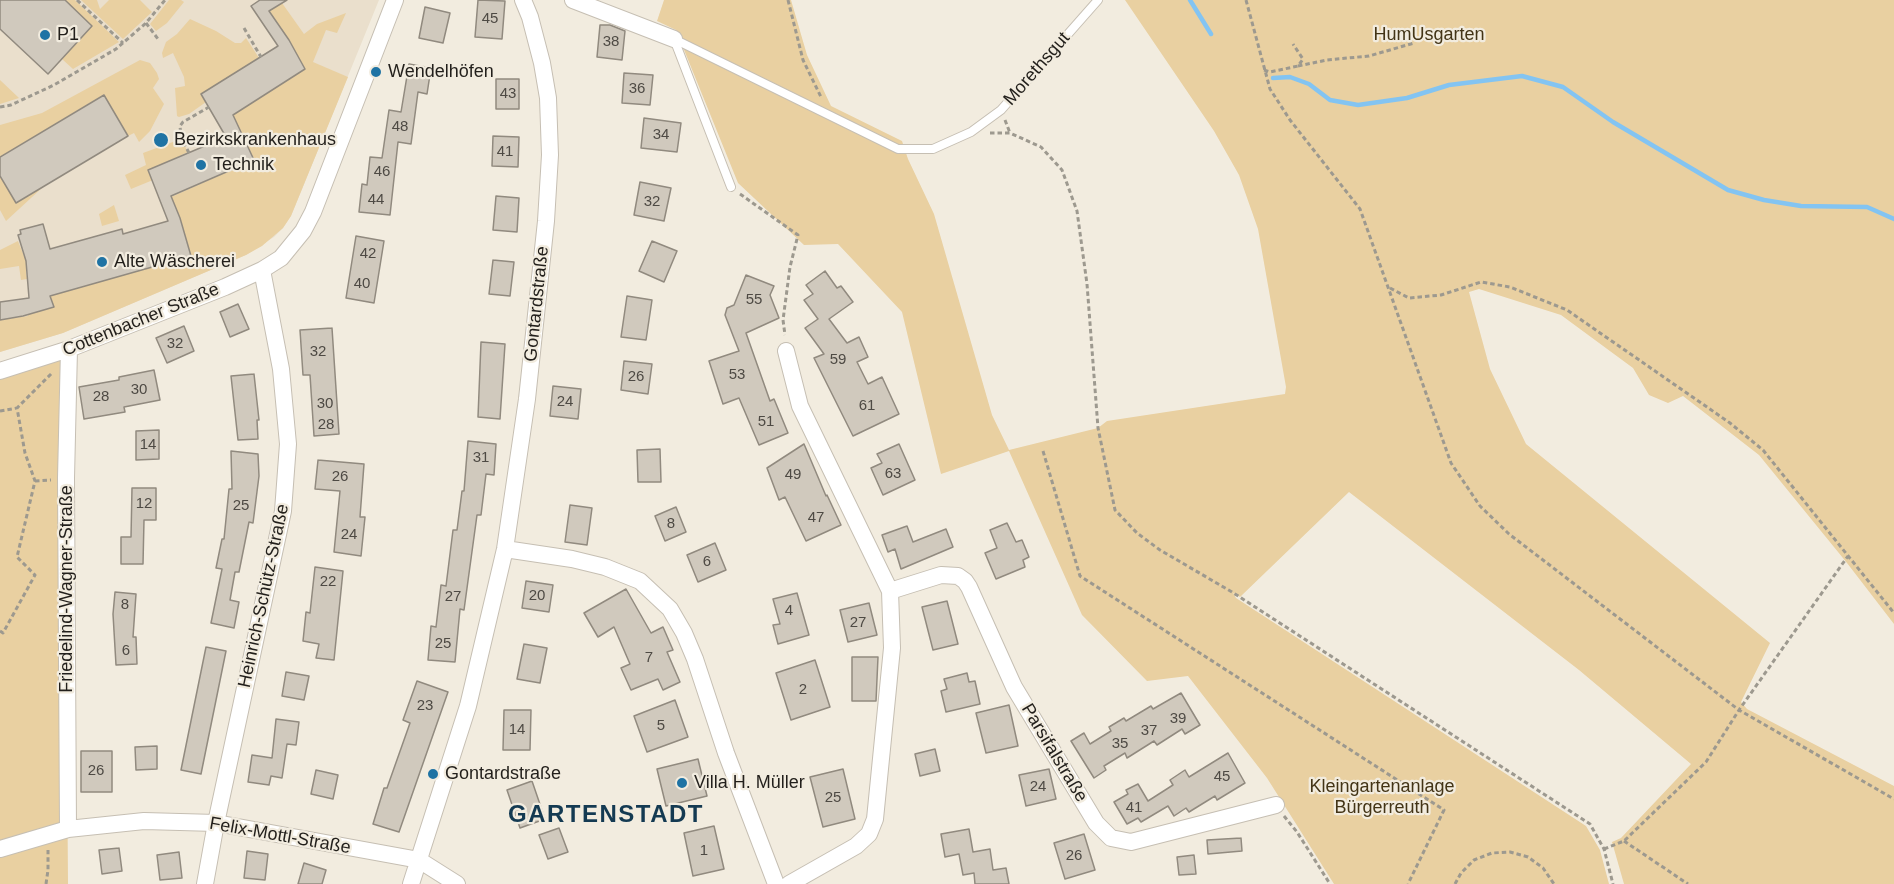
<!DOCTYPE html>
<meta charset="utf-8">
<style>
body{margin:0}
canvas{display:block;background:#f2ecdf}
</style>
<canvas width="1894" height="884"></canvas>
<script>
const g = document.querySelector('canvas').getContext('2d');
g.lineJoin = 'round';
function paint(path, color) { g.fillStyle = color; g.fill(path, 'evenodd'); }
const poly = rows => new Path2D(rows.map(r => 'M' + r).join(''));
function trace(path, color, width, dash) { g.strokeStyle = color; g.lineWidth = width; g.lineCap = dash ? 'butt' : 'round'; g.setLineDash(dash || []); g.stroke(path); }
function write(font, color, halo, rows, align = 'center') {
  g.font = font + ' Arial,sans-serif'; g.lineWidth = 4.5; g.setLineDash([]); g.textBaseline = 'middle'; g.strokeStyle = halo; g.fillStyle = color; for (const [text, x, y, turn = 0] of rows) {
    g.save(); g.translate(x, y); g.rotate((+turn || 0) * Math.PI / 180); g.textAlign = isNaN(turn) ? turn : align; if (halo) g.strokeText(text, 0, 0); g.fillText(text, 0, 0); g.restore();
  }
}
paint(poly([
 [0,0,379,0,291,216,283,228,274,237,246,255,63,333,0,352]
]), '#eadfcc');
paint(poly([
 [65,0,75,0,119,42,73,69,62,59,92,26],
 [81,0,97,0,100,9,109,0,140,0,152,12,123,39],
 [169,0,181,0,184,2,167,23,156,31,150,24],
 [664,0,791,0,807,55,831,106,902,141,908,159,934,214,992,415,1009,450,1098,428,1107,421,1285,394,1286,387,1258,229,1239,175,1214,131,1125,0,1894,0,1894,624,1847,563,1759,455,1683,396,1668,403,1649,395,1633,368,1561,315,1479,289,1469,292,1490,369,1526,444,1770,643,1741,702,1747,709,1894,786,1894,884,1624,884,1612,842,1621,838,1691,764,1579,670,1349,492,1240,597,1233,593,1236,598,1586,826,1600,850,1609,884,1334,884,1267,778,1188,676,1147,681,1082,615,1009,451,941,474,902,312,838,244,804,245,738,183,676,30,657,21],
 [282,3,304,34,317,24,346,13,337,33,326,30,313,62,348,77,291,216,283,228,262,246,246,255,63,333,0,352,0,320,28,316,26,298,31,301,191,256,180,218,171,197,254,160,233,115,305,69,289,40,269,11],
 [190,19,216,31,235,43,241,43,246,38,259,58,201,94,206,102,189,114,179,117,177,116,175,88,185,86,184,77,173,53,163,58,162,53,166,42,177,34],
 [140,60,150,63,157,73,159,79,153,88,164,104,150,131,139,142,134,133,128,136,103,95,0,157,0,125,42,113],
 [0,80,19,98,0,104],
 [181,139,188,152,149,170,153,180,131,189,125,175,146,165,143,153],
 [0,176,44,186,6,221,0,210],
 [114,205,119,221,102,226,99,214],
 [18,241,24,256,33,254,37,268,26,271,27,279,21,280,19,266,0,269,0,250],
 [68,349,65,479,68,884,0,884,0,371]
]), '#e9d0a1');
trace(poly([
 [1190,0,1211,34],
 [1273,78,1290,77,1309,84,1330,100,1358,105,1407,98,1449,85,1522,76,1563,87,1613,122,1728,190,1764,200,1801,206,1867,207,1894,219]
]), '#83c4f2', 4.5);
const building = poly([
 [0,0,65,0,92,26,48,74,0,29,0,0],
 [260,0,287,0,269,11,289,40,305,69,233,115,254,160,171,196,180,218,191,256,50,296,54,307,23,316,0,320,0,302,29,298,26,261,18,235,21,234,20,230,43,224,50,249,122,229,123,234,168,221,148,170,226,137,201,94,278,46,251,6,260,0],
 [478,0,505,1,502,39,475,37,478,0],
 [425,7,450,13,443,43,419,38,425,7],
 [600,25,610,25,625,31,622,60,597,57,600,25],
 [409,64,431,68,427,94,418,92,411,144,398,142,390,215,359,212,362,184,367,185,370,157,382,158,389,110,401,112,409,64],
 [624,73,653,75,650,105,622,103,624,73],
 [496,79,519,79,519,109,496,109,496,79],
 [104,95,128,136,16,203,0,176,0,157,104,95],
 [644,118,681,123,677,152,641,148,644,118],
 [493,136,519,137,518,167,492,166,493,136],
 [640,182,671,188,664,221,634,215,640,182],
 [496,196,519,198,517,232,493,230,496,196],
 [356,236,384,241,374,303,346,298,356,236],
 [652,241,677,251,664,282,639,271,652,241],
 [493,260,514,262,510,296,489,294,493,260],
 [825,271,837,288,841,286,853,302,829,319,847,343,859,337,868,357,857,362,868,384,882,377,899,414,853,436,814,358,824,354,805,328,818,319,804,300,813,294,806,285,825,271],
 [746,275,774,286,770,295,779,318,746,333,770,401,774,399,788,433,759,445,739,398,723,404,709,361,739,351,725,315,727,308,734,305,746,275],
 [627,296,652,300,646,340,621,337,627,296],
 [238,304,249,329,230,337,220,312,238,304],
 [184,326,194,351,167,363,156,338,184,326],
 [332,328,339,434,314,436,310,375,303,375,300,330,332,328],
 [481,342,505,344,500,419,478,417,481,342],
 [624,361,652,364,648,394,621,390,624,361],
 [154,370,160,400,124,407,125,412,84,419,79,387,119,380,119,377,154,370],
 [254,374,259,420,257,420,258,439,238,440,231,376,254,374],
 [553,386,581,389,578,419,550,416,553,386],
 [159,430,159,459,136,460,136,431,159,430],
 [468,441,496,444,494,475,486,474,481,515,477,515,464,610,460,609,455,662,428,660,431,626,436,627,441,585,446,586,453,530,457,530,462,491,464,491,468,441],
 [804,444,826,496,827,495,841,525,806,541,785,497,779,500,767,468,804,444],
 [899,444,915,480,883,495,871,468,882,463,877,454,899,444],
 [660,449,661,482,638,482,637,450,660,449],
 [231,451,258,454,259,476,253,523,249,522,239,572,235,572,230,600,239,602,234,628,211,623,222,569,216,568,222,539,224,539,229,489,232,489,231,451],
 [318,460,364,464,360,517,365,517,361,556,334,552,340,491,315,489,318,460],
 [132,488,156,488,156,520,144,520,143,564,121,564,121,537,131,537,132,488],
 [570,505,592,508,587,545,565,542,570,505],
 [676,507,686,532,665,541,655,516,676,507],
 [1007,523,1016,542,1022,540,1029,557,1023,560,1025,567,996,579,985,553,997,548,990,530,1007,523],
 [907,526,913,542,946,529,953,547,901,569,895,549,888,552,882,535,907,526],
 [715,543,726,570,698,582,687,555,715,543],
 [315,567,343,571,334,660,316,658,319,644,303,641,306,612,310,613,315,567],
 [526,581,553,585,549,612,522,608,526,581],
 [626,589,651,633,663,627,673,650,667,652,680,682,663,690,658,679,631,690,621,668,630,664,614,627,598,637,584,613,626,589],
 [115,592,136,594,133,637,136,637,137,664,116,665,113,614,115,592],
 [797,593,809,635,778,644,773,625,780,624,773,599,797,593],
 [947,601,958,644,933,650,922,607,947,601],
 [869,603,877,635,848,642,840,610,869,603],
 [524,644,547,648,540,683,517,679,524,644],
 [206,647,226,651,201,774,181,770,206,647],
 [852,657,878,657,876,701,852,701,852,657],
 [815,660,830,707,791,720,776,673,815,660],
 [286,672,309,676,304,700,282,696,286,672],
 [967,673,969,682,975,681,980,704,946,712,941,691,947,689,944,679,967,673],
 [417,681,448,692,399,832,373,824,384,788,387,788,410,723,403,720,417,681],
 [1181,693,1200,725,1185,734,1182,729,1157,745,1154,741,1127,758,1125,753,1104,766,1106,770,1094,778,1071,741,1084,733,1090,744,1111,731,1109,727,1124,718,1126,721,1151,706,1153,709,1181,693],
 [675,700,688,737,647,752,634,716,675,700],
 [1009,705,1018,746,986,753,976,713,1009,705],
 [504,710,531,710,530,750,503,750,504,710],
 [276,719,299,722,296,745,287,744,282,778,271,776,269,785,248,782,252,755,272,758,276,719],
 [157,746,157,769,136,770,135,747,157,746],
 [935,749,940,771,920,776,915,754,935,749],
 [81,751,112,751,112,792,81,792,81,751],
 [1228,753,1245,783,1217,800,1215,796,1189,812,1186,808,1174,816,1168,806,1141,822,1138,818,1127,824,1114,802,1128,794,1126,790,1138,784,1148,801,1173,785,1170,780,1185,770,1189,777,1228,753],
 [698,759,707,796,666,806,657,769,698,759],
 [843,769,855,819,823,827,810,777,843,769],
 [1049,769,1056,799,1026,806,1019,775,1049,769],
 [316,770,338,775,333,799,311,794,316,770],
 [532,781,545,819,520,828,507,790,532,781],
 [714,826,724,869,693,876,684,833,714,826],
 [559,828,568,852,548,859,539,835,559,828],
 [969,829,973,852,990,849,993,870,1006,868,1009,884,975,884,974,873,963,875,959,854,945,857,941,834,969,829],
 [1084,834,1095,870,1065,879,1054,843,1084,834],
 [1241,838,1242,851,1208,854,1207,840,1241,838],
 [119,848,122,871,102,874,99,850,119,848],
 [247,851,268,854,265,880,244,878,247,851],
 [179,852,182,878,160,880,157,855,179,852],
 [1194,855,1196,874,1179,875,1177,857,1194,855],
 [304,863,326,870,322,884,298,884,304,863]
]);
paint(building, '#d0c9bd');
trace(building, '#918a7f', 1.5);
const lane = poly([
 [674,39,898,149,933,149,971,132,1001,110,1098,0],
 [674,39,731,187]
]);
const street = poly([
 [573,0,674,39],
 [786,351,800,406,890,591,892,648,875,819,869,834,856,846,789,884],
 [0,371,69,349,225,287,262,270,281,258,303,231,313,212,395,0],
 [505,549,572,559,605,567,640,581,670,609,684,633,695,659,726,753,776,884],
 [890,591,941,575,958,576,965,581,969,587,1014,687,1096,823,1111,838,1131,842,1276,805],
 [68,829,66,478,69,349],
 [0,849,68,829,144,821,216,823,419,860,457,884],
 [205,884,216,823,283,511,288,444,281,369,262,270],
 [411,884,468,706,505,549,527,399,546,221,550,155,548,98,542,63,530,17,523,0]
]);
trace(lane, '#c6bfb3', 10);
trace(street, '#c6bfb3', 18);
trace(poly([
 [77,0,123,43],
 [788,0,803,60,821,97],
 [1246,0,1270,89,1290,120,1360,209,1451,463,1480,506,1509,534,1739,710,1894,799],
 [146,23,158,39],
 [244,28,261,57],
 [1298,66,1327,60,1369,56,1414,43],
 [1264,70,1270,72,1298,66,1303,59,1293,44],
 [0,107,11,105,54,85,116,49,146,23,165,0],
 [1005,120,1010,133],
 [990,133,1010,133,1041,147,1062,170,1077,211,1087,284,1098,428,1115,510,1137,533,1160,550,1232,592,1590,824,1604,849,1613,884],
 [189,153,181,137,180,126,183,122,209,107],
 [740,194,798,235,790,267,783,320,785,335],
 [1390,288,1409,298,1441,295,1481,282,1510,287,1567,310,1730,423,1763,450,1894,613],
 [0,411,17,408],
 [1043,451,1080,576,1444,810,1408,884],
 [35,481,51,480],
 [0,631,3,633,35,575,17,557,35,481,25,453,17,408,53,372],
 [1284,816,1297,832,1330,884],
 [1624,841,1688,884],
 [1604,849,1624,841,1706,762,1739,710,1848,556],
 [46,884,48,870,48,850],
 [1455,884,1461,873,1474,860,1492,853,1510,852,1528,857,1543,868,1554,884]
]), '#9d998f', 3, [4.5, 3]);
trace(lane, '#fff', 8);
trace(street, '#fff', 16);
for (const [x, y, r, color] of [
 [45,35,6,"#1f73a4"],
 [376,72,6,"#1f73a4"],
 [161,140,8,"#1f73a4"],
 [201,165,6,"#1f73a4"],
 [102,262,6,"#1f73a4"],
 [433,774,6,"#1f73a4"],
 [682,783,6,"#1f73a4"]
]) { const dot = new Path2D(); dot.arc(x, y, r, 0, 2 * Math.PI); g.fillStyle = color; g.fill(dot); trace(dot, '#f2ecdf', 2); }
write('15px', '#4e4a44', null, [
 ["45",490,19],
 ["38",611,42],
 ["36",637,89],
 ["43",508,94],
 ["48",400,127],
 ["34",661,135],
 ["41",505,152],
 ["46",382,172],
 ["44",376,200],
 ["32",652,202],
 ["42",368,254],
 ["40",362,284],
 ["55",754,300],
 ["32",175,344],
 ["32",318,352],
 ["59",838,360],
 ["53",737,375],
 ["26",636,377],
 ["30",139,390],
 ["28",101,397],
 ["24",565,402],
 ["30",325,404],
 ["61",867,406],
 ["51",766,422],
 ["28",326,425],
 ["14",148,445],
 ["31",481,458],
 ["63",893,474],
 ["49",793,475],
 ["26",340,477],
 ["12",144,504],
 ["25",241,506],
 ["47",816,518],
 ["8",671,524],
 ["24",349,535],
 ["6",707,562],
 ["22",328,582],
 ["20",537,596],
 ["27",453,597],
 ["8",125,605],
 ["4",789,611],
 ["27",858,623],
 ["25",443,644],
 ["6",126,651],
 ["7",649,658],
 ["2",803,690],
 ["23",425,706],
 ["39",1178,719],
 ["5",661,726],
 ["14",517,730],
 ["37",1149,731],
 ["35",1120,744],
 ["26",96,771],
 ["45",1222,777],
 ["24",1038,787],
 ["25",833,798],
 ["41",1134,808],
 ["1",704,851],
 ["26",1074,856]
]);
write('18px', '#221f1b', '#f2ecdf', [
 ["P1",57,35],
 ["Wendelhöfen",388,72],
 ["Bezirkskrankenhaus",174,140],
 ["Technik",213,165],
 ["Alte Wäscherei",114,262],
 ["Gontardstraße",445,774],
 ["Villa H. Müller",694,783]
], 'left');
write('18px', '#433416', '#f2ecdf', [
 ["HumUsgarten",1429,35],
 ["Kleingartenanlage",1382,787],
 ["Bürgerreuth",1382,808]
]);
write('18px', '#221f1b', '#f2ecdf', [
 ["Morethsgut",1037,69,-49],
 ["Gontardstraße",537,304,-84],
 ["Cottenbacher Straße",141,320,-22],
 ["Friedelind-Wagner-Straße",67,589,-90],
 ["Heinrich-Schütz-Straße",264,596,-78],
 ["Parsifalstraße",1054,753,59],
 ["Felix-Mottl-Straße",280,836,10]
]);
g.letterSpacing = '1.5px';
write('bold 24px', '#143a52', '#f2ecdf', [
 ["GARTENSTADT",606,815]
]);
g.letterSpacing = '0px';
</script>
